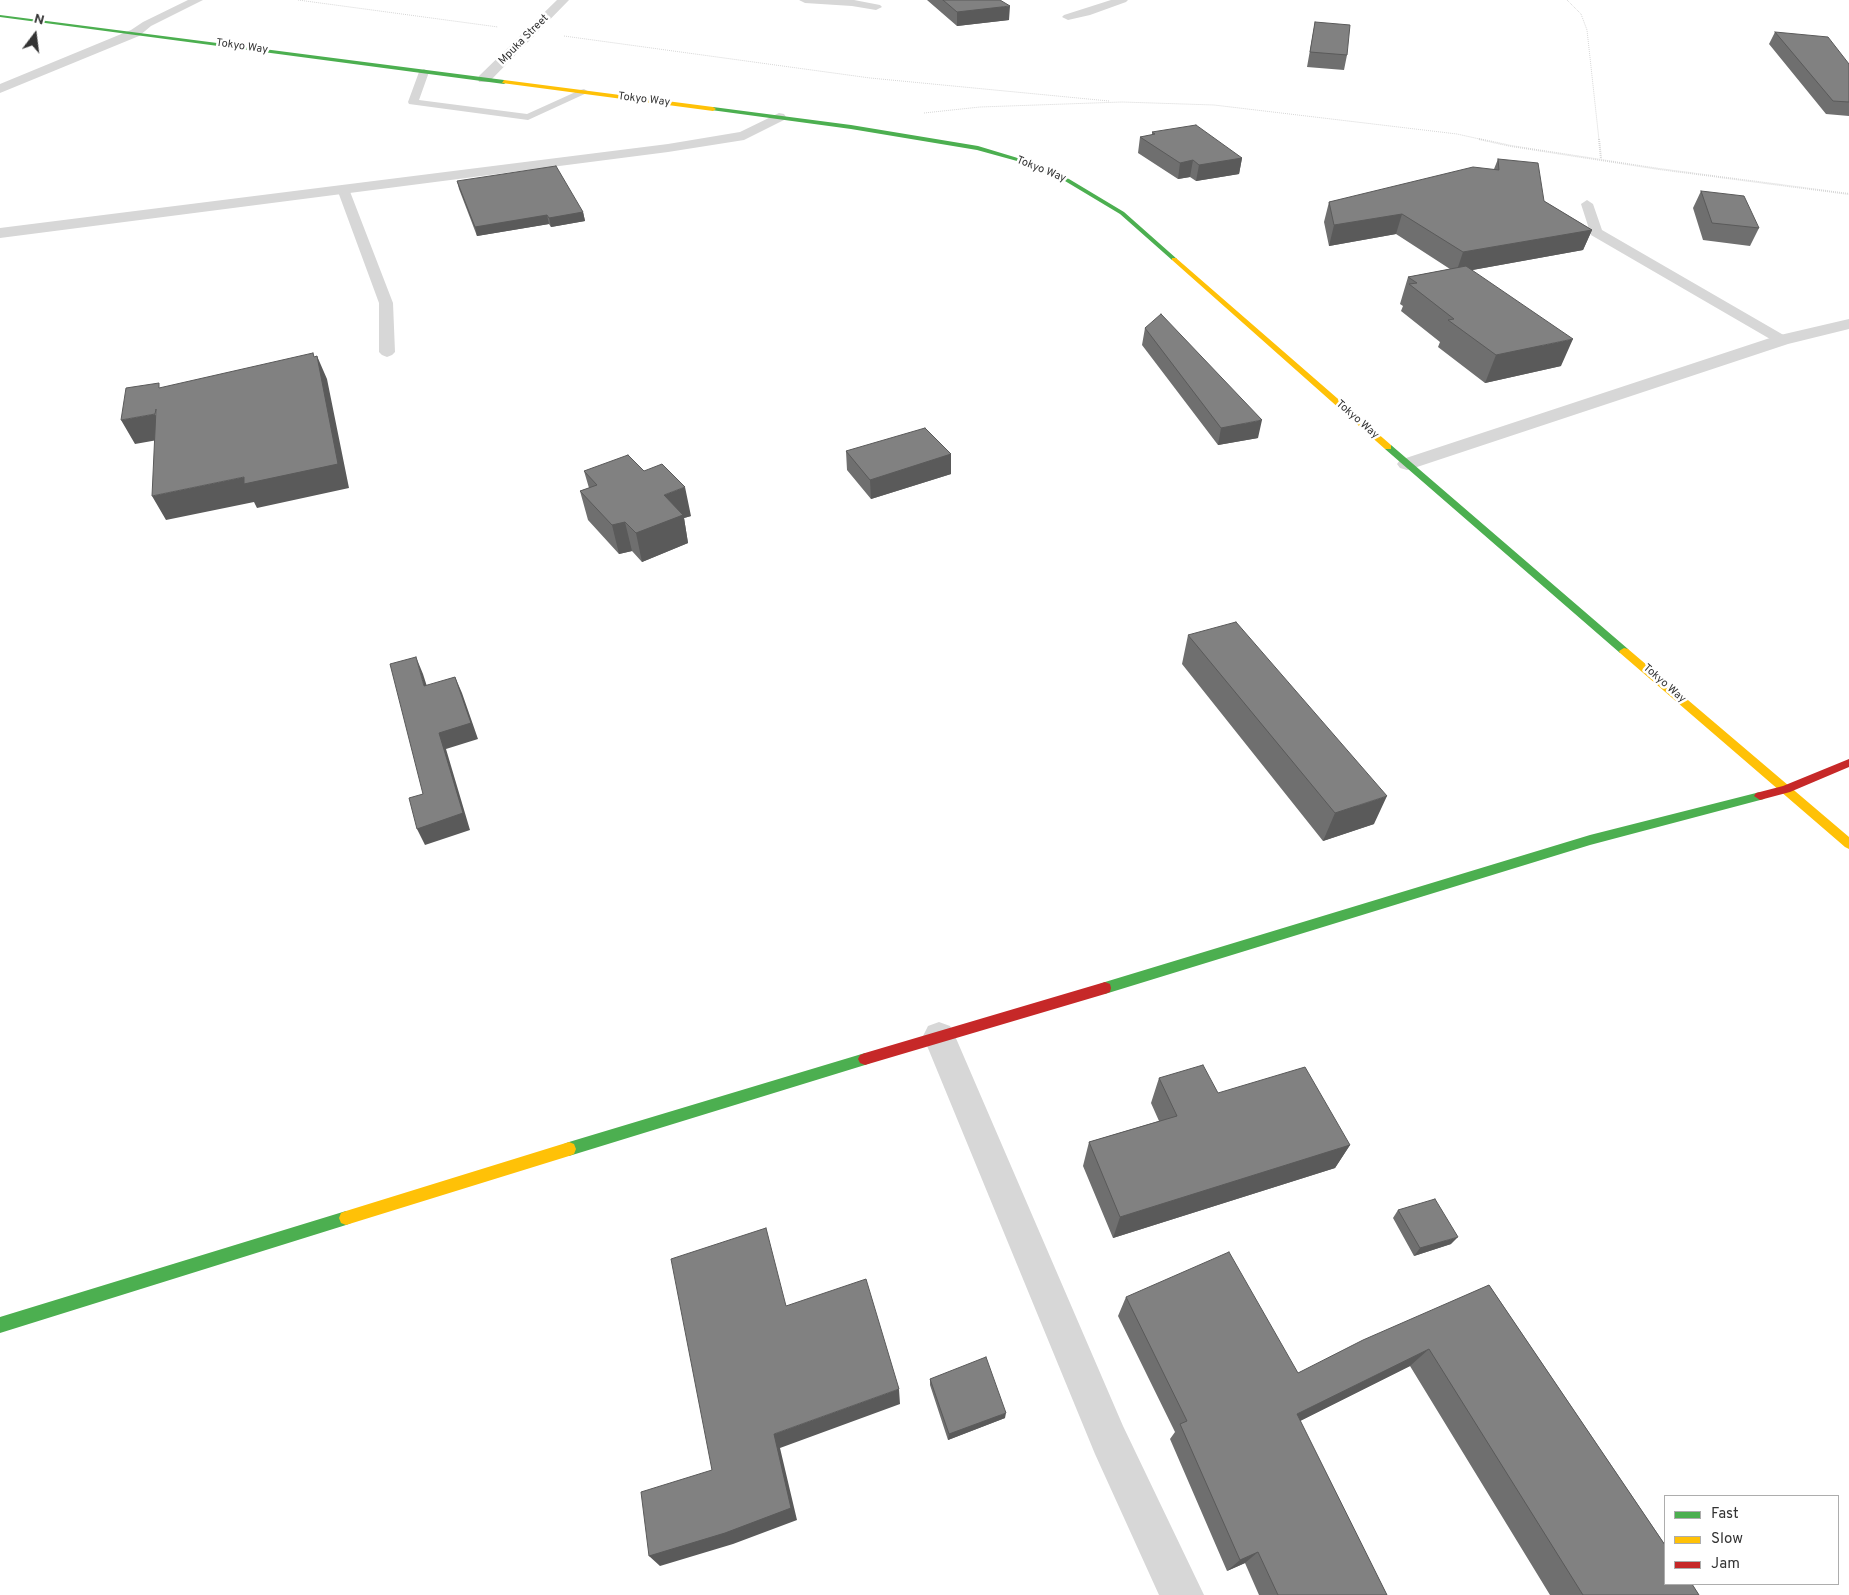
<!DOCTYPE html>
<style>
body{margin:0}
#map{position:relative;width:1849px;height:1595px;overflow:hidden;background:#fff;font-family:Overpass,sans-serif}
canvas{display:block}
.legend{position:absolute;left:1664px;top:1495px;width:175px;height:90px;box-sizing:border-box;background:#fff;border:1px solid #adadad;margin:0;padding:6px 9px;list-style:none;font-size:15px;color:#333}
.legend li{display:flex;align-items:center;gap:10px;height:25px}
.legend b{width:25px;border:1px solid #adadad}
.north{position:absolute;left:10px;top:10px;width:50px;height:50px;-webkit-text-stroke:4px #fff;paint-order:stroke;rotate:15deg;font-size:14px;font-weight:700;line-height:20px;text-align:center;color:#333}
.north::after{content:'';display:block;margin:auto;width:18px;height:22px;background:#333;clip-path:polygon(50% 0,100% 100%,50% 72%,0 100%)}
</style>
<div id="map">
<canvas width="1849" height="1595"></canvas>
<ul class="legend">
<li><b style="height:6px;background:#4caf50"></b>Fast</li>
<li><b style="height:6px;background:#ffc107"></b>Slow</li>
<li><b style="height:6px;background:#c62828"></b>Jam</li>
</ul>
<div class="north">N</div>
</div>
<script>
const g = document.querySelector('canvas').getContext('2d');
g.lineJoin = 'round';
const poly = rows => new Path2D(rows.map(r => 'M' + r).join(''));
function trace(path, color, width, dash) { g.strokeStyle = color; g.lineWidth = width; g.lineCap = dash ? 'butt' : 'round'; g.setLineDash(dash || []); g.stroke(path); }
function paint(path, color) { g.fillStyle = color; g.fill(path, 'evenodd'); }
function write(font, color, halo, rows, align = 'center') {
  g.font = font + ' Overpass,sans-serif'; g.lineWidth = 5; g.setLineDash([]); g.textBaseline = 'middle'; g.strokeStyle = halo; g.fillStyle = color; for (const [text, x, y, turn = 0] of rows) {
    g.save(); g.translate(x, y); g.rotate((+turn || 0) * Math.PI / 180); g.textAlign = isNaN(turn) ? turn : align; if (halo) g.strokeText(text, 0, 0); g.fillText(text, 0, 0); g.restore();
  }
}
trace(poly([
 [298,0,498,27],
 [1567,0,1581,14,1587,30,1599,140],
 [564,36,870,78,1109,101],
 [924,113,980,107,1122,102,1214,105,1457,134,1484,140]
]), '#d6d6d6', 1, [1, 1]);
trace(poly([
 [1479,139,1511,146,1659,169,1849,194],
 [1599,139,1601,159]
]), '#d6d6d6', 2, [1, 1]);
paint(poly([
 [424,69,429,72,419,100,527,114,580,90,584,89,589,92,528,120,409,104,408,102,419,72,424,69],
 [343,185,349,189,393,303,395,352,392,355,387,357,382,355,379,352,379,303,337,189,343,185],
 [1587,200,1593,204,1602,230,1787,337,1789,340,1787,343,1777,343,1591,235,1581,204,1587,200]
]), '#d7d7d7');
paint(poly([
 [188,0,203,0,151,26,139,36,0,93,0,84,131,30,143,22,188,0],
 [557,0,569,0,489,82,479,82,478,79,479,76,557,0],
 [799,0,854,0,880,5,882,7,876,10,852,6,805,3,799,0],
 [1111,0,1128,0,1126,2,1090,15,1068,20,1062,17,1064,15,1111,0],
 [779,113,784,114,786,117,784,120,744,140,668,152,0,238,0,228,668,144,740,132,779,113],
 [1849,319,1849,329,1788,344,1414,468,1407,470,1400,468,1397,464,1400,460,1776,336,1849,319],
 [939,1022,950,1026,955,1036,1123,1426,1204,1595,1159,1595,1095,1454,923,1036,928,1026,939,1022]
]), '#d7d7d7');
paint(poly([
 [0,15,504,80,507,82,504,84,0,17,0,15],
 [713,107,851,125,978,146,1021,159,1069,179,1124,212,1177,259,1172,260,1120,214,1065,181,1017,161,977,150,851,129,711,110,713,107],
 [1385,445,1391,445,1628,649,1629,651,1628,653,1620,653,1385,449,1385,445],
 [1760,792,1766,796,1764,799,1590,845,1105,994,1100,992,1099,988,1100,984,1105,982,1590,835,1760,792],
 [865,1053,870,1055,872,1059,870,1063,865,1065,569,1156,564,1154,562,1149,564,1144,569,1142,865,1053],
 [346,1211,351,1213,353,1218,351,1223,346,1225,0,1333,0,1317,346,1211]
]), '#4caf50');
paint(poly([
 [504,80,713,107,716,109,713,111,502,83,504,80],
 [1172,258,1176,258,1391,445,1391,449,1385,449,1172,260,1172,258],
 [1624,648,1628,649,1849,837,1849,849,1845,847,1620,653,1619,651,1624,648],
 [569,1142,574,1144,576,1149,574,1154,569,1156,346,1225,341,1223,339,1218,341,1213,346,1211,569,1142]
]), '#ffc107');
paint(poly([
 [1849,759,1849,767,1790,792,1760,800,1754,796,1756,793,1783,786,1849,759],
 [1105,982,1110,984,1111,988,1110,992,1105,994,865,1065,860,1063,858,1059,860,1055,865,1053,1105,982]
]), '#c62828');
paint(poly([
 [927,0,1000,0,1009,20,957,26],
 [1315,22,1347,55,1344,70,1307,67],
 [1775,32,1849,64,1849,116,1826,114,1769,44],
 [1152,132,1242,158,1239,174,1196,181,1190,177,1178,179,1138,153,1140,137,1152,135],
 [1498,159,1544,201,1592,230,1583,250,1472,270,1561,366,1485,383,1438,347,1440,342,1401,311,1403,306,1400,304,1408,277,1450,269,1396,234,1329,246,1324,222,1329,202,1494,169],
 [457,181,583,212,585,221,551,227,549,224,477,236,459,189],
 [1701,191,1759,228,1750,246,1703,240,1693,208],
 [1145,328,1258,438,1218,445,1142,345],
 [846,451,951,454,951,474,871,499,847,470],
 [584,471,691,516,684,518,688,543,642,562,632,551,619,554,588,520,580,491,589,488],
 [1188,635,1374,824,1323,841,1182,664],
 [1159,1078,1218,1093,1350,1145,1335,1168,1113,1238,1083,1166,1089,1142,1159,1121,1151,1103],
 [1398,1210,1451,1244,1414,1256,1393,1218],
 [1489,1285,1699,1595,1550,1595,1410,1366,1300,1421,1387,1595,1259,1595,1245,1563,1227,1571,1170,1439,1175,1432,1118,1316,1126,1297,1298,1373],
 [930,1379,1005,1418,948,1440,930,1385]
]), '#6f6f6f');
paint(poly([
 [1010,6,1009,20,957,26,957,12],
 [1242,158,1239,174,1196,181,1199,165],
 [1193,160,1190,177,1178,179,1180,163],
 [583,212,585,221,551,227,549,218],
 [1402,214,1396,234,1329,246,1334,225],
 [547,215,549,224,477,236,475,227],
 [1592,230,1583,250,1456,273,1463,252],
 [1573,339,1561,366,1485,383,1496,355],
 [317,356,327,379,349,488,257,508,254,502,166,520,152,496,244,477],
 [155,414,169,438,135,444,121,420],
 [1262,420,1258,438,1218,445,1221,428],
 [951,454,951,474,871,499,870,480],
 [685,487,691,516,684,518,688,543,642,562,636,533,664,495],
 [625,522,632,551,619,554,612,525],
 [416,657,423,674,432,702,424,686],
 [455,677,462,693,478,739,446,749,470,830,425,845,417,829,439,733],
 [1387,796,1374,824,1323,841,1335,813],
 [1350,1145,1335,1168,1113,1238,1120,1217],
 [1458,1237,1451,1244,1414,1256,1420,1248],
 [1429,1349,1410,1366,1282,1430,1297,1414],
 [899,1389,900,1404,780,1448,797,1520,733,1544,660,1566,649,1556,774,1434],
 [1006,1413,1005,1418,948,1440,949,1434],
 [1258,1552,1245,1563,1227,1571,1240,1560]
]), '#5a5a5a');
const building = poly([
 [943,0,1000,0,1010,6,957,12,943,0],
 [1315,22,1350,25,1347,55,1310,52,1315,22],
 [1775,32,1828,37,1849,64,1849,102,1833,101,1775,32],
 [1196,125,1242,158,1199,165,1193,160,1180,163,1140,137,1155,134,1152,132,1196,125],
 [1498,159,1538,163,1544,201,1592,230,1463,252,1402,214,1334,225,1329,202,1473,167,1499,170,1498,159],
 [556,166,583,212,549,218,547,215,475,227,457,181,556,166],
 [1701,191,1744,196,1759,228,1712,223,1701,191],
 [1466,266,1573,339,1496,355,1448,320,1454,319,1409,284,1417,283,1408,277,1466,266],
 [1161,314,1262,420,1221,428,1145,328,1161,314],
 [313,353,314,357,317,356,338,464,244,484,244,477,152,496,156,409,155,414,121,420,126,388,159,383,159,388,313,353],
 [925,428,951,454,870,480,846,451,925,428],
 [628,455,644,471,662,464,685,487,664,495,683,515,636,533,625,522,612,525,580,491,597,485,584,471,628,455],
 [1236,622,1387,796,1335,813,1188,635,1236,622],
 [416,657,424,686,455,677,471,723,439,733,463,813,417,829,409,798,423,794,390,664,416,657],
 [1203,1065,1218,1093,1305,1067,1350,1145,1120,1217,1089,1142,1177,1116,1159,1078,1203,1065],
 [1435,1199,1458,1237,1420,1248,1398,1210,1435,1199],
 [766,1228,786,1306,866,1279,899,1389,774,1434,791,1508,725,1533,649,1556,641,1492,712,1470,671,1259,766,1228],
 [1229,1252,1298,1373,1363,1340,1489,1285,1665,1545,1665,1584,1692,1584,1699,1595,1583,1595,1429,1349,1297,1414,1387,1595,1278,1595,1258,1552,1240,1560,1180,1424,1187,1421,1126,1297,1229,1252],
 [986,1357,1006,1413,949,1434,930,1379,986,1357]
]);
paint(building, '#818181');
trace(building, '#5a5a5a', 1);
write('11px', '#333', '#fff', [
 ["Mpuka Street",524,40,-45],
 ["Tokyo Way",242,47,8],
 ["Tokyo Way",644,100,7],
 ["Tokyo Way",1041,170,22],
 ["Tokyo Way",1357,420,41],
 ["Tokyo Way",1664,684,41]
]);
</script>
